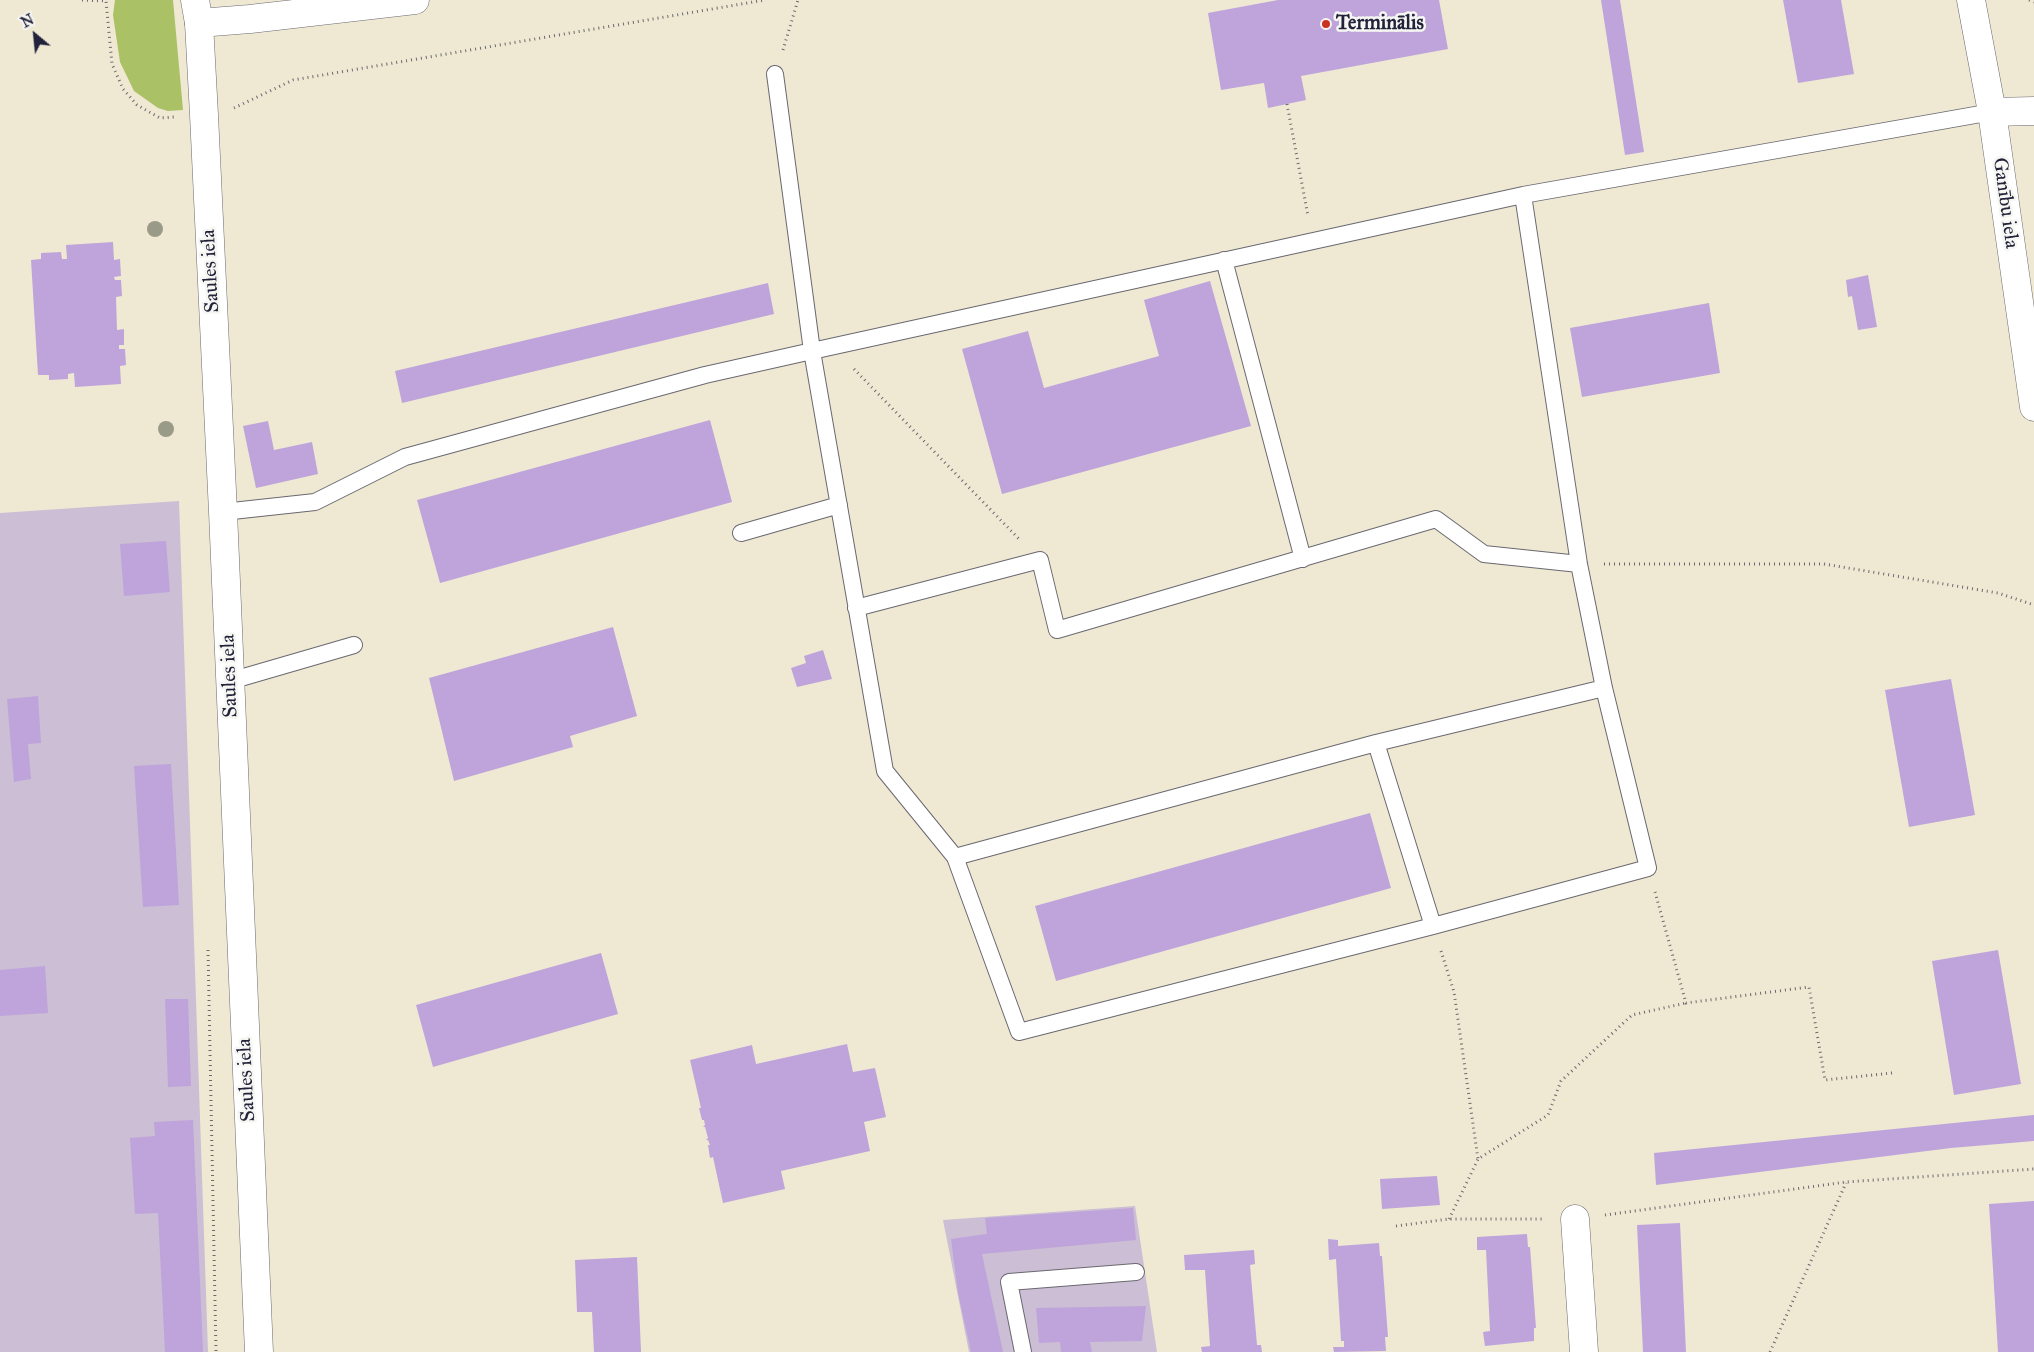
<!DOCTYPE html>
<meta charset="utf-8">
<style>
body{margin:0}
#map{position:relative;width:2034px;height:1352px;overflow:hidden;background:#efe9d3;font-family:"IM FELL Great Primer",serif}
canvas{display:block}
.north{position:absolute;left:10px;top:10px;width:50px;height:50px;-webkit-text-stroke:4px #f6f6f2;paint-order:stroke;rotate:332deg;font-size:14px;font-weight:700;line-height:20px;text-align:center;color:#22223b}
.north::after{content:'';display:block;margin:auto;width:18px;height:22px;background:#22223b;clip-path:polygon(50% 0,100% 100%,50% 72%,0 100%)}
</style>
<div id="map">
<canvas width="2034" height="1352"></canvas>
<div class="north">N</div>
</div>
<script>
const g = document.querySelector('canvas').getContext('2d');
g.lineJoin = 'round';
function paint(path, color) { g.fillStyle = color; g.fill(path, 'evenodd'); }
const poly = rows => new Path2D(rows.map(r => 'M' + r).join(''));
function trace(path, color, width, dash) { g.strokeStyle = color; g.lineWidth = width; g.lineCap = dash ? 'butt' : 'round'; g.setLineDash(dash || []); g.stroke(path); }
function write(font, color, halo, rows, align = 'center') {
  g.font = font + ' "IM FELL Great Primer",serif'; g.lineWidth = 5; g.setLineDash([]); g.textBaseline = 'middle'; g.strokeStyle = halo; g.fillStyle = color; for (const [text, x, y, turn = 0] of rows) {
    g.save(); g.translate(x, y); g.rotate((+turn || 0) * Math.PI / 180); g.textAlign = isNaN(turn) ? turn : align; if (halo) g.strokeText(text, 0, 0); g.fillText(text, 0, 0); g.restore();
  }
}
paint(poly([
 [179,501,208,1352,0,1352,0,513],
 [1135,1206,1157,1352,969,1352,943,1220]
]), '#ccbed4');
paint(poly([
 [115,0,173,0,183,110,168,111,158,108,134,91,120,62,113,15]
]), '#abc165');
paint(poly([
 [1278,0,1439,0,1448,49,1301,76,1306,100,1268,108,1264,83,1221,90,1208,13],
 [1601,0,1620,0,1644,152,1625,155],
 [1783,0,1841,0,1854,74,1798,83],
 [113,242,114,260,120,259,121,276,114,277,115,280,121,280,122,296,116,297,117,330,124,329,124,345,119,345,119,349,125,349,126,365,120,366,121,384,75,387,74,373,68,374,68,379,49,380,49,375,38,375,31,260,41,259,41,253,61,252,62,259,67,259,66,245],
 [1868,275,1877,327,1858,330,1852,296,1848,297,1846,280],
 [1210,281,1251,426,1002,494,962,349,1028,331,1044,388,1159,356,1144,300],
 [768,283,774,314,402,403,395,371],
 [1709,303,1720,373,1582,397,1570,328],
 [710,420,732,502,440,583,417,500],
 [268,421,274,450,312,442,318,474,256,488,243,426],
 [166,541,170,592,124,596,120,544],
 [613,627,637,716,570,736,573,747,454,781,429,678],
 [823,650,832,679,797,687,791,668,806,663,804,656],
 [1951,679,1975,815,1909,827,1885,690],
 [38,696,41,743,28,744,31,779,14,782,7,699],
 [171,764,179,905,143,907,134,766],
 [1370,813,1391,888,1056,981,1035,906],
 [1998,950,2021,1084,1954,1095,1932,961],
 [601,953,618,1014,433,1067,416,1005],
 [45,966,48,1013,0,1016,0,970],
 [165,999,188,999,191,1086,168,1087],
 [847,1044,853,1072,875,1068,886,1117,864,1122,870,1151,781,1171,785,1189,723,1203,713,1157,710,1158,708,1145,710,1145,708,1140,706,1140,708,1138,705,1127,703,1127,705,1125,704,1120,702,1120,699,1108,701,1108,690,1060,752,1045,756,1064],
 [2034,1115,2034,1141,1951,1148,1656,1185,1654,1153],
 [193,1120,203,1352,165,1352,158,1213,135,1214,130,1138,155,1136,154,1122],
 [1437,1176,1440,1205,1382,1209,1380,1179],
 [2034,1201,2034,1352,1998,1352,1989,1204],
 [1133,1208,1136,1240,982,1254,1003,1352,971,1352,958,1293,951,1239,987,1234,985,1218],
 [1680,1223,1686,1352,1643,1352,1637,1225],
 [1527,1234,1528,1247,1530,1247,1536,1328,1534,1328,1534,1341,1485,1346,1483,1332,1490,1331,1486,1250,1477,1250,1477,1237],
 [1328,1239,1338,1240,1338,1246,1379,1243,1380,1256,1382,1256,1388,1337,1385,1337,1386,1351,1334,1352,1333,1347,1344,1347,1344,1341,1341,1341,1336,1259,1329,1260],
 [1254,1250,1255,1264,1250,1265,1257,1345,1261,1345,1262,1352,1202,1352,1201,1347,1210,1346,1205,1270,1185,1270,1184,1255],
 [637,1257,641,1352,594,1352,592,1312,577,1312,575,1260],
 [1146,1306,1142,1341,1090,1342,1092,1352,1061,1352,1060,1342,1039,1343,1036,1308]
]), '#bea4db');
const lane = poly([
 [775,74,812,351,885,771,955,857,1019,1032,1433,926,1648,868,1604,688,1579,564,1523,195],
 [1224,260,1303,559],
 [223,512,315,502,405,457,705,375,812,351,1523,195,1992,112],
 [741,533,839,505],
 [856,608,1040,560,1057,630,1436,519,1484,554,1579,564],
 [230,681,354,645],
 [1376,743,1433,926],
 [955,857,1376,743,1604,688],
 [1023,1352,1009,1282,1136,1272]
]);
const street = poly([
 [199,23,250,19,415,0],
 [1992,112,2034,111],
 [1575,1219,1584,1352]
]);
const secondary = poly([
 [195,0,199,23,204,115,223,512,259,1352],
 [1971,0,1992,112,2034,407]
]);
trace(lane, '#6a6870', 18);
trace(street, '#6a6870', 29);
trace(secondary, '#6a6870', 29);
trace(poly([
 [82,0,106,1,112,64,123,89,137,105,160,118,174,117],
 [2029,0,2034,2],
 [783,50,798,0],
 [1287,104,1308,216],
 [234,108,293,80,765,0],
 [854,369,1020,540],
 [1604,564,1824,564,1998,593,2034,605],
 [1655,892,1686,1003,1809,987,1825,1080,1892,1073],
 [208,950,216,1352],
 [1441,951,1454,992,1478,1159],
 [1605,1215,1846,1182,2034,1169],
 [1449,1219,1478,1159,1548,1115,1561,1081,1632,1015,1686,1003],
 [1396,1226,1449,1219,1544,1219],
 [1770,1352,1846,1183]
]), '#6a6870', 3, [1, 4]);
trace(lane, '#fff', 16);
trace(street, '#fff', 28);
trace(secondary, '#fff', 28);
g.fillStyle = '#999a88';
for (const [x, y] of [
 [155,229],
 [166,429]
]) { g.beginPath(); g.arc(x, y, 8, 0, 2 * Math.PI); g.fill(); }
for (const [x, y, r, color] of [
 [1326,24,5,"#c8321e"]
]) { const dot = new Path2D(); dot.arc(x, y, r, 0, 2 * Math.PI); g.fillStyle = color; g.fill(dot); trace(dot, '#f6f6f2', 2); }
write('bold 20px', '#22223b', '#f6f6f2', [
 ["Terminālis",1336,24]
], 'left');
write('20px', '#22223b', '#f6f6f2', [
 ["Ganību iela",2005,203,82],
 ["Saules iela",211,271,-93],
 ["Saules iela",230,676,-92],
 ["Saules iela",247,1080,-93]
]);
</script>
